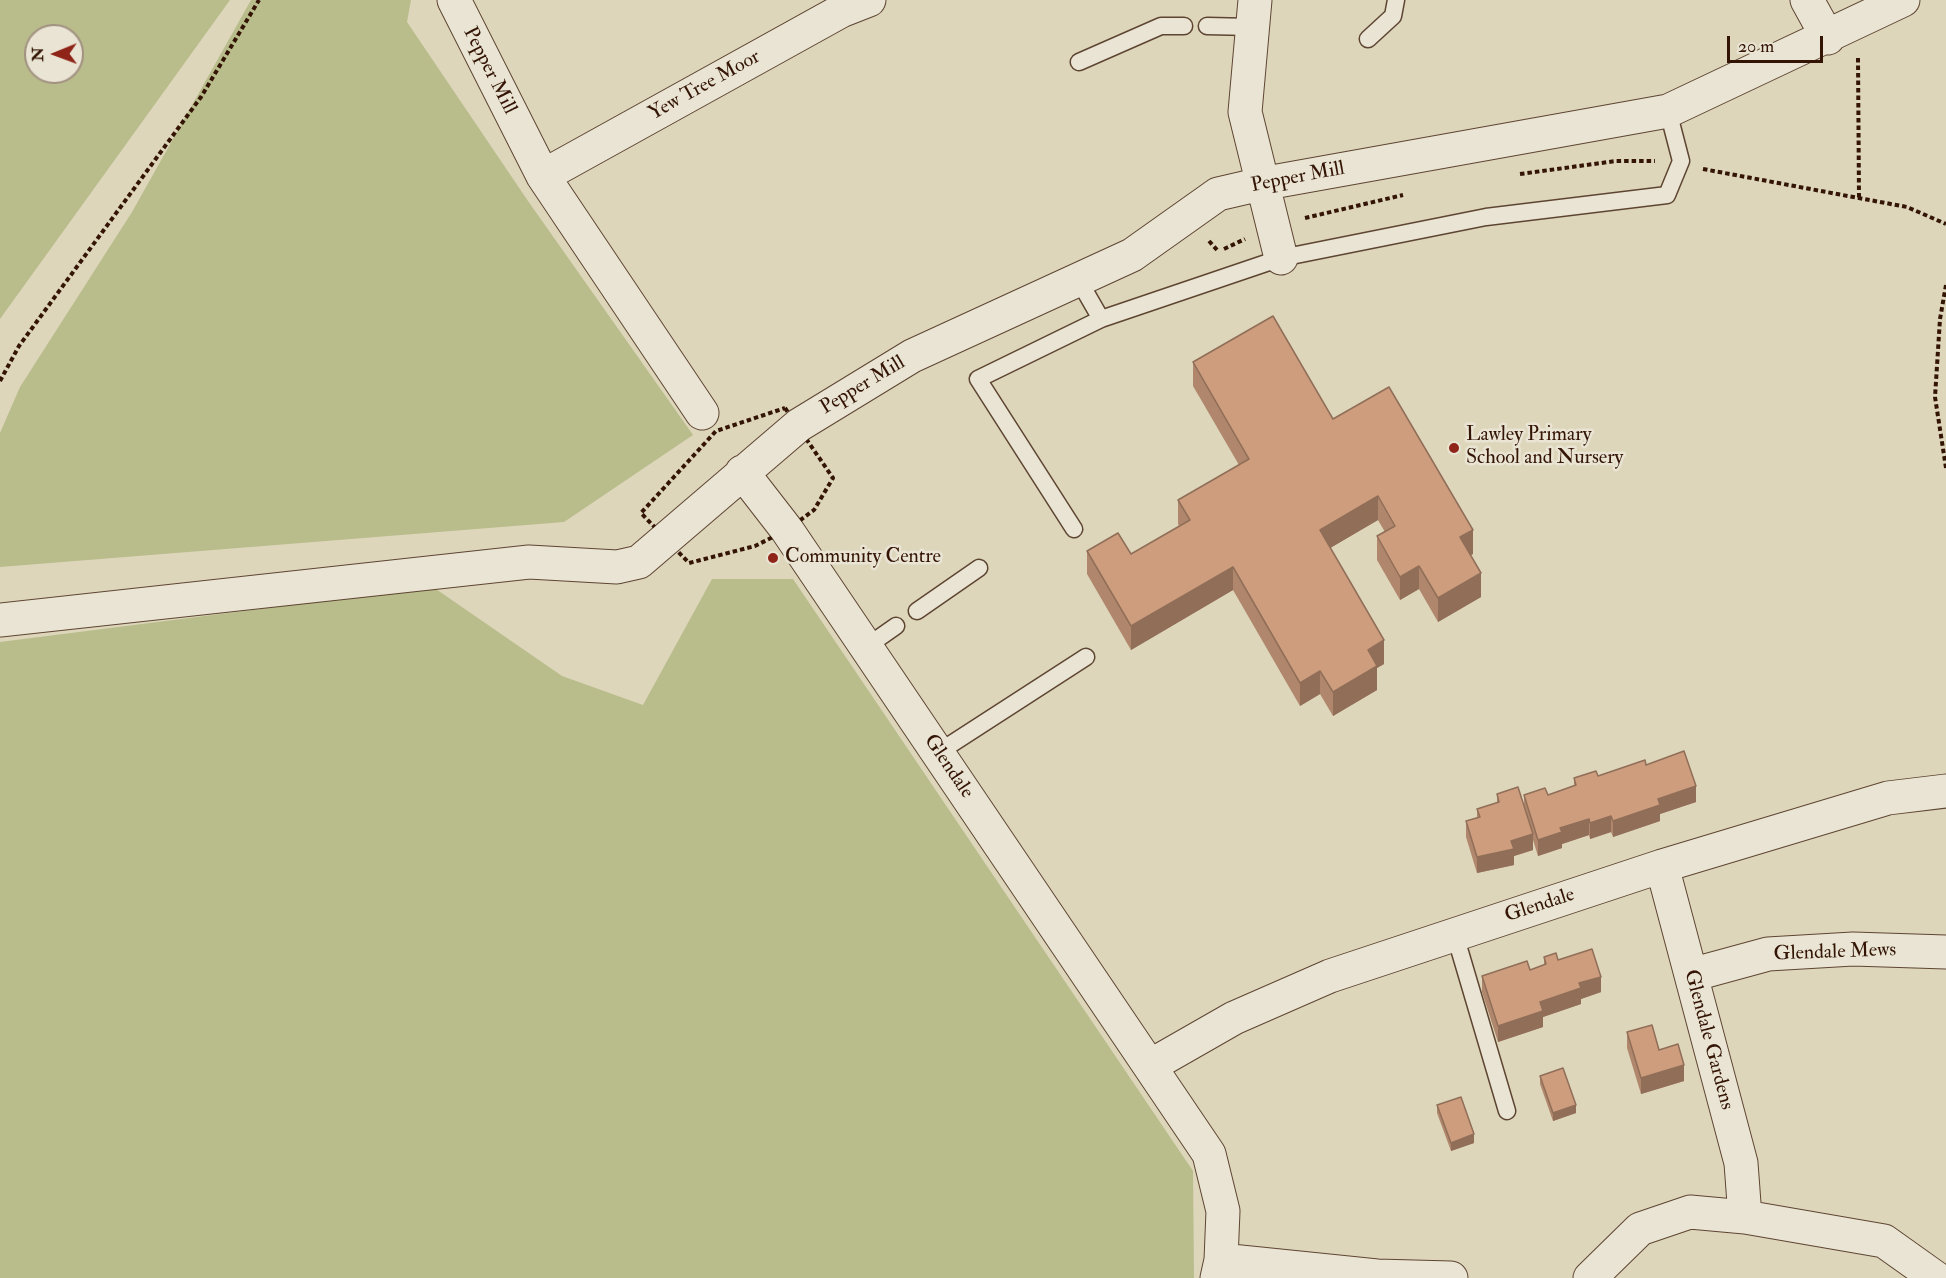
<!DOCTYPE html>
<style>
body{margin:0}
#map{position:relative;width:1946px;height:1278px;overflow:hidden;background:#ddd6bb;font-family:"IM FELL Double Pica",serif}
canvas{display:block}
.north{position:absolute;left:24px;top:24px;width:60px;height:60px;box-sizing:border-box;background:#e9e4d3;border:2px solid #a19181;border-radius:50%;rotate:269deg;font-size:16px;font-weight:700;line-height:24px;text-align:center;color:#341505}
.north::after{content:'';display:block;margin:auto;width:21px;height:27px;background:#8f2418;clip-path:polygon(50% 0,100% 100%,50% 72%,0 100%)}
.scale{position:absolute;left:1727px;top:36px;width:96px;height:27px;box-sizing:border-box;border:3px solid #341505;border-top:0;padding-left:8px;font-size:18px;line-height:21px;white-space:nowrap;color:#341505;-webkit-text-stroke:4px #e9e4d3;paint-order:stroke}
</style>
<div id="map">
<canvas width="1946" height="1278"></canvas>
<div class="north">N</div>
<div class="scale">20 m</div>
</div>
<script>
const g = document.querySelector('canvas').getContext('2d');
g.lineJoin = 'round';
function paint(path, color) { g.fillStyle = color; g.fill(path, 'evenodd'); }
const poly = rows => new Path2D(rows.map(r => 'M' + r).join(''));
function trace(path, color, width, dash) { g.strokeStyle = color; g.lineWidth = width; g.lineCap = dash ? 'butt' : 'round'; g.setLineDash(dash || []); g.stroke(path); }
function write(font, color, halo, rows, align = 'center') {
  g.font = font + ' "IM FELL Double Pica",serif'; g.lineWidth = 5; g.setLineDash([]); g.textBaseline = 'middle'; g.strokeStyle = halo; g.fillStyle = color; for (const [text, x, y, turn = 0] of rows) {
    g.save(); g.translate(x, y); g.rotate((+turn || 0) * Math.PI / 180); g.textAlign = isNaN(turn) ? turn : align; if (halo) g.strokeText(text, 0, 0); g.fillText(text, 0, 0); g.restore();
  }
}
paint(poly([
 [0,0,230,0,0,319],
 [36,36,72,36,72,72,36,72],
 [251,0,411,0,407,22,528,201,693,435,564,522,0,567,0,433,20,387,132,212],
 [712,579,793,579,1193,1171,1194,1278,0,1278,0,642,433,587,562,676,643,705]
]), '#b9bc8b');
const lane = poly([
 [1207,26,1252,27],
 [1368,39,1393,16,1396,0],
 [1079,62,1161,26,1184,26],
 [1078,279,1101,319],
 [1074,529,978,379,1101,319,1281,258,1486,217,1667,195,1681,161,1668,111],
 [917,611,979,568],
 [866,647,896,626],
 [939,752,1086,657],
 [1455,935,1507,1111]
]);
const street = poly([
 [454,0,543,176,702,413],
 [1255,0,1245,112,1281,258],
 [1807,0,1828,38],
 [543,176,841,11,869,0],
 [742,472,787,530,1209,1154,1223,1211,1221,1260,1217,1278],
 [0,620,529,562,617,567,639,562,799,425,912,356,1132,255,1218,194,1261,184,1668,111,1903,0],
 [1662,866,1741,1163,1745,1217],
 [1691,975,1768,954,1853,949,1946,952],
 [1150,1066,1234,1018,1330,976,1662,866,1888,798,1946,791],
 [1221,1260,1377,1276,1451,1278],
 [1590,1278,1640,1229,1690,1212,1745,1217,1884,1241,1936,1278]
]);
trace(lane, '#5e4532', 19);
trace(street, '#5e4532', 35);
trace(poly([
 [1858,58,1859,199],
 [1703,169,1907,207,1946,224],
 [1520,174,1616,161,1655,161],
 [1305,218,1403,195],
 [1209,241,1218,251],
 [1224,249,1245,239],
 [1946,285,1940,319,1935,397,1946,468],
 [0,381,19,346,201,97,259,0],
 [785,408,833,478,814,510,787,530,755,546,689,563,641,513,716,431,785,408]
]), '#341505', 4, [4.5, 3]);
trace(lane, '#e9e4d3', 16);
trace(street, '#e9e4d3', 33);
paint(poly([
 [1193,362,1333,419,1473,554,1470,555,1481,597,1438,622,1419,589,1400,600,1377,560,1377,536,1385,532,1378,520,1330,548,1384,664,1377,668,1377,690,1333,716,1320,694,1300,706,1233,590,1131,650,1087,574,1087,551,1131,554,1179,526,1178,524,1178,500,1239,465,1193,386],
 [1646,765,1696,802,1660,814,1660,821,1613,837,1611,832,1590,839,1589,835,1562,844,1562,848,1538,856,1533,840,1533,850,1514,856,1514,865,1477,873,1466,837,1466,821,1477,818,1477,809,1497,803,1497,794,1524,806,1524,795,1548,795,1574,786,1574,778,1598,776],
 [1544,957,1558,960,1601,992,1581,999,1581,1004,1543,1017,1543,1027,1498,1042,1482,992,1482,976,1530,970,1544,965],
 [1627,1032,1659,1050,1684,1081,1641,1094,1627,1048],
 [1540,1076,1576,1113,1553,1121,1540,1084],
 [1437,1105,1474,1143,1451,1151,1437,1113]
]), '#b0876c');
paint(poly([
 [1378,496,1378,520,1320,554,1320,530],
 [1473,530,1473,554,1460,561,1460,537],
 [1419,566,1419,589,1400,600,1400,577],
 [1233,567,1233,590,1131,650,1131,626],
 [1481,573,1481,597,1438,622,1438,598],
 [1384,640,1384,664,1377,668,1377,690,1333,716,1333,692,1368,650],
 [1320,671,1320,694,1300,706,1300,683],
 [1696,786,1696,802,1660,814,1660,821,1613,837,1613,821,1658,799],
 [1611,816,1611,832,1590,839,1590,823],
 [1589,819,1589,835,1562,844,1562,848,1538,856,1538,840,1560,828],
 [1533,834,1533,850,1514,856,1514,865,1477,873,1477,857,1511,841],
 [1601,977,1601,992,1581,999,1581,1004,1543,1017,1543,1027,1498,1042,1498,1026,1540,1002,1579,983],
 [1684,1065,1684,1081,1641,1094,1641,1078],
 [1576,1105,1576,1113,1553,1121,1553,1113],
 [1474,1134,1474,1143,1451,1151,1451,1143]
]), '#906e58');
const building = poly([
 [1273,316,1333,419,1389,387,1473,530,1460,537,1481,573,1438,598,1419,566,1400,577,1377,536,1395,526,1378,496,1320,530,1384,640,1368,650,1377,666,1333,692,1320,671,1300,683,1233,567,1131,626,1087,551,1118,533,1131,554,1190,520,1178,500,1249,459,1193,362,1273,316],
 [1684,751,1696,786,1658,799,1660,805,1613,821,1611,816,1590,823,1589,819,1560,828,1562,832,1538,840,1524,795,1545,788,1548,795,1576,785,1574,778,1596,771,1598,776,1645,760,1646,765,1684,751],
 [1518,787,1533,834,1511,841,1514,849,1477,857,1466,821,1480,817,1477,809,1499,802,1497,794,1518,787],
 [1592,949,1601,977,1579,983,1581,988,1540,1002,1543,1011,1498,1026,1482,976,1527,961,1530,970,1546,964,1544,957,1556,953,1558,960,1592,949],
 [1652,1025,1659,1050,1678,1044,1684,1065,1641,1078,1627,1032,1652,1025],
 [1563,1068,1576,1105,1553,1113,1540,1076,1563,1068],
 [1461,1097,1474,1134,1451,1143,1437,1105,1461,1097]
]);
paint(building, '#cd9d7e');
trace(building, '#906e58', 1.5);
for (const [x, y, r, color] of [
 [1454,448,6,"#8f2418"],
 [773,558,6,"#8f2418"]
]) { const dot = new Path2D(); dot.arc(x, y, r, 0, 2 * Math.PI); g.fillStyle = color; g.fill(dot); trace(dot, '#e9e4d3', 2); }
write('20px', '#341505', '#e9e4d3', [
 ["Pepper Mill",489,71,63],
 ["Yew Tree Moor",705,86,-29],
 ["Pepper Mill",1298,178,-11],
 ["Pepper Mill",863,386,-31],
 ["Glendale",948,767,56],
 ["Glendale",1540,906,-18],
 ["Glendale Mews",1835,953,-2],
 ["Glendale Gardens",1708,1040,75]
]);
write('20px', '#341505', '#e9e4d3', [
 ["Lawley Primary",1466,436],
 ["School and Nursery",1466,459],
 ["Community Centre",785,558]
], 'left');
</script>
